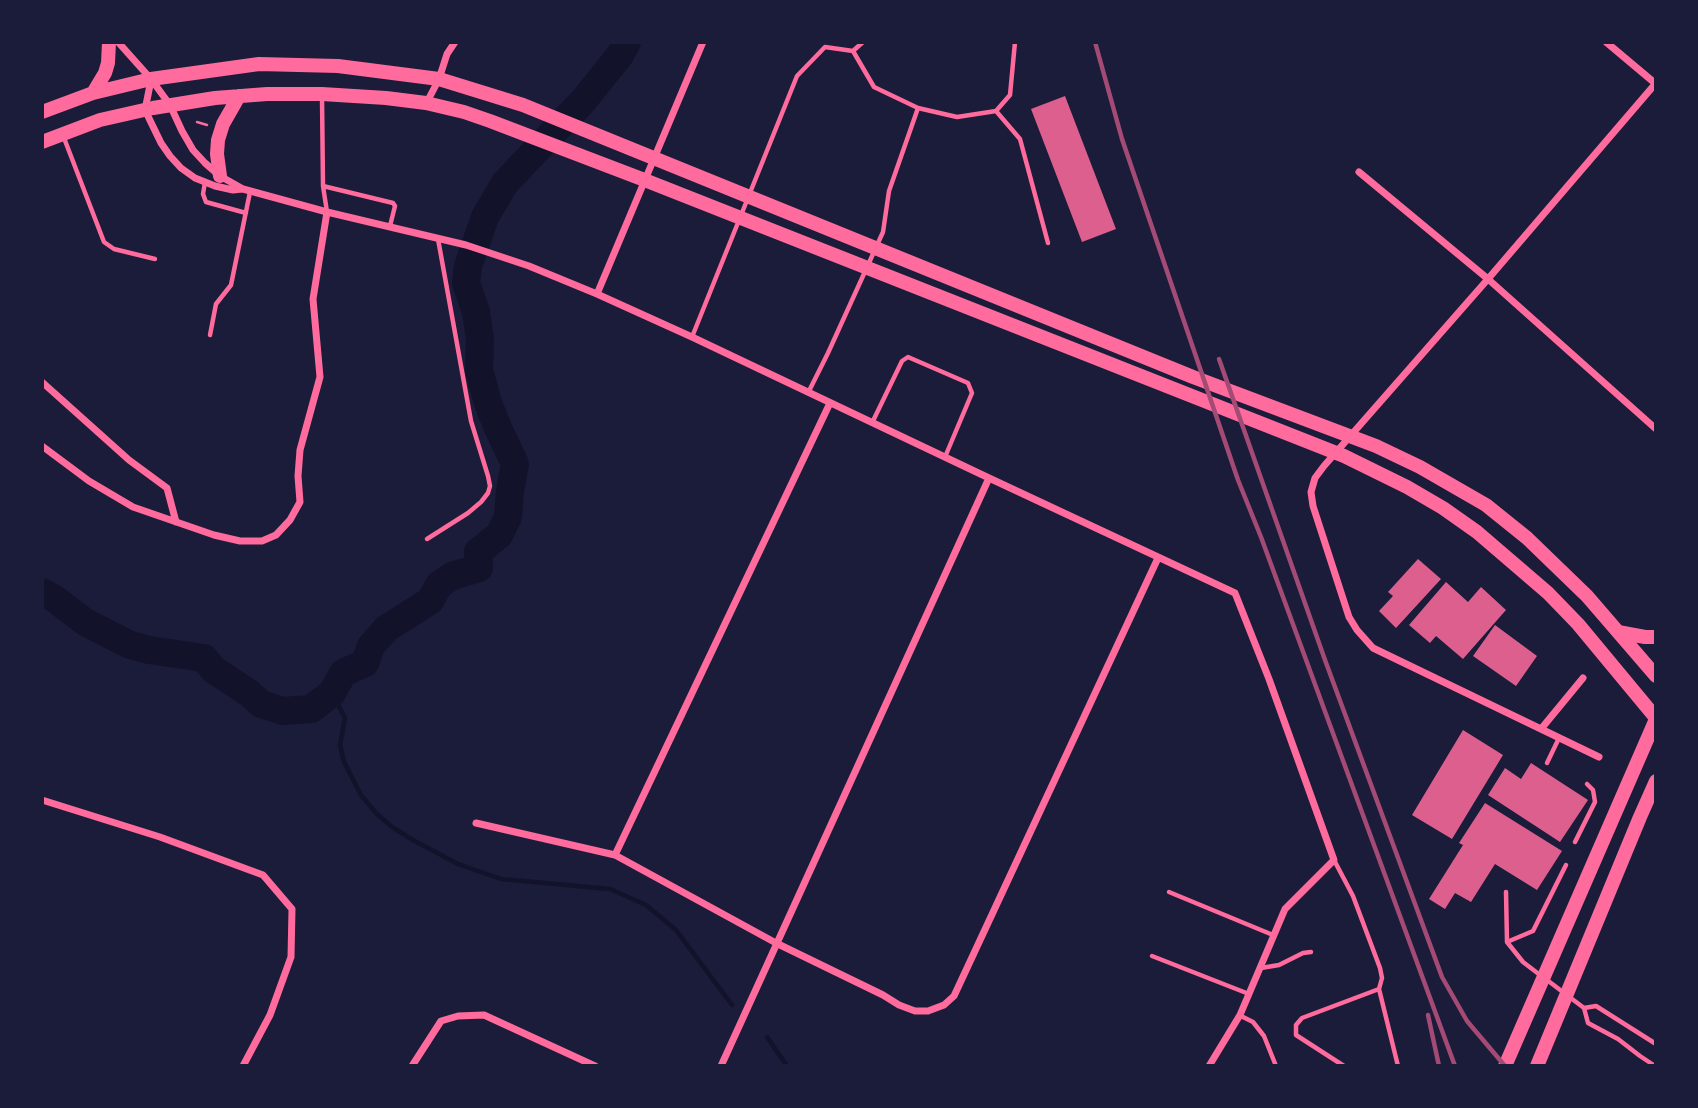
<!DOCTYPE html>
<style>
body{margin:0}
#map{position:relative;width:1698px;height:1108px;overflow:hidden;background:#1b1b3a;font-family:"Asap Condensed",sans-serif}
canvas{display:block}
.frame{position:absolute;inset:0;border:44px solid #1b1b3a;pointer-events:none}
</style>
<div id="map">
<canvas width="1698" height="1108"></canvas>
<div class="frame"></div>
</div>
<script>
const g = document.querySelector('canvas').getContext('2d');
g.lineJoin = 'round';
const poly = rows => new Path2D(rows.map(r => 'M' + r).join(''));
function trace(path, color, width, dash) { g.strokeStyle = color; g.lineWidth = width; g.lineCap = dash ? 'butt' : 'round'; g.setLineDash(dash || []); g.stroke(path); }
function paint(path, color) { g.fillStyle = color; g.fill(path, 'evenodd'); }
trace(poly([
 [332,693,345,718,340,745,344,762,361,795,376,813,392,827,413,840,458,864,501,879,610,889,646,905,676,930,732,1005],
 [767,1037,787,1066]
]), '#12122b', 4.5);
trace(poly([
 [42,592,55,599,85,622,130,645,149,650,204,658,214,670,249,693,261,704,283,711,311,709,332,693,343,673,365,663,371,646,387,628,430,601,439,585,452,576,479,568,478,552,499,535,508,517,510,491,515,464,498,428,488,403,479,370,480,339,476,312,466,283,468,266,485,217,505,183,583,101,620,55,627,42]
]), '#12122b', 28);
paint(poly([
 [1065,96,1116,229,1082,242,1031,109],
 [1418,559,1441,579,1396,628,1379,611,1393,596,1388,592],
 [1446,582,1468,602,1481,587,1506,610,1463,659,1436,636,1430,643,1409,625],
 [1495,625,1537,656,1516,686,1473,656],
 [1463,730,1503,755,1452,839,1412,815],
 [1531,763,1588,800,1560,842,1488,795,1505,768,1521,779],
 [1485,803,1562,851,1537,890,1495,864,1471,902,1455,893,1445,909,1429,899,1463,845,1459,843]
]), '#dd5f8e');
trace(poly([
 [197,122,207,125]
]), '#ff6b9d', 2.5);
trace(poly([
 [853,51,863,42],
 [322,97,323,186,393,203,395,206,390,226],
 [918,108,957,117,996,111,1010,95,1015,42],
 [996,111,1020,139,1048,243],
 [64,138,104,242,114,249,155,259],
 [205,182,203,194,206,202,246,213],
 [323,186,327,212],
 [210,335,216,304,231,285,250,192],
 [692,337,797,76,825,47,853,51,874,87,918,108,889,191,883,232,828,353,808,393],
 [872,423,902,361,908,357,968,383,972,393,945,457],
 [427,539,468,513,481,502,488,493,490,486,488,476,471,421,438,239],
 [1547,763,1559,738],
 [1575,842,1595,802,1593,790,1587,784],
 [1334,860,1353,896,1380,968,1382,978,1379,989,1398,1066],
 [1169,892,1273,935],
 [1506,892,1507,942,1523,962,1540,975],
 [1507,942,1533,931,1566,865],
 [1152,956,1249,994],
 [1261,968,1279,965,1303,953,1311,952],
 [1547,980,1584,1008,1588,1023,1618,1039,1640,1056,1655,1066],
 [1584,1008,1596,1006,1656,1044],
 [1241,1016,1253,1022,1264,1036,1276,1066],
 [1344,1066,1296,1035,1296,1025,1302,1018,1379,989]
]), '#ff6b9d', 4.5);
trace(poly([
 [118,42,151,79,170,105,182,131,193,150,205,163,220,176,243,189,327,212,466,245,529,266,597,294,692,337,989,478,1235,593,1269,679,1334,860,1285,909,1240,1015,1209,1066],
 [1606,42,1656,84],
 [151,80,145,110,161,143,170,156,181,168,195,178,215,186,233,190,242,189],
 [427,102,439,79,447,54,455,42],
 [1359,172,1488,279,1656,429],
 [597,294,703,42],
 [42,382,129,460,167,488,176,522],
 [42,446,89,481,133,507,214,535,240,541,262,541,276,535,290,520,300,502,298,476,300,450,320,377,313,299,327,212],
 [1541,729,1583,678],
 [1599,757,1373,648,1357,630,1349,617,1313,506,1311,492,1315,478,1324,466,1488,279,1656,83],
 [42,800,160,837,263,875,292,909,291,957,270,1015,243,1066],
 [476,823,615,855,776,943,883,995,899,1005,915,1011,928,1011,944,1005,954,996,1158,558],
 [615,855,830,403],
 [412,1066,441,1021,458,1016,484,1015,595,1066],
 [721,1066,989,478]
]), '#ff6b9d', 7);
trace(poly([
 [93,93,105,73,108,63,109,42],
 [42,112,93,93,151,79,259,64,338,66,439,79,523,105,1193,377,1376,446,1420,467,1486,505,1527,538,1587,596,1656,676],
 [42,142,100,120,153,108,215,98,267,94,322,94,386,98,426,103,464,112,490,121,642,179,1344,456,1407,487,1443,508,1477,532,1548,593,1578,624,1656,718],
 [220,176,217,154,218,140,223,124,239,96],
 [1618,632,1645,637,1656,637],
 [1505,1066,1656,719],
 [1537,1066,1640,817,1656,781]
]), '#ff6b9d', 14);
trace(poly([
 [1095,42,1122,139,1238,480,1261,537,1455,1066],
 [1219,359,1325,660,1442,977,1467,1021,1505,1066],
 [1428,1015,1439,1066]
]), '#a44b75', 4.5);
</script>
